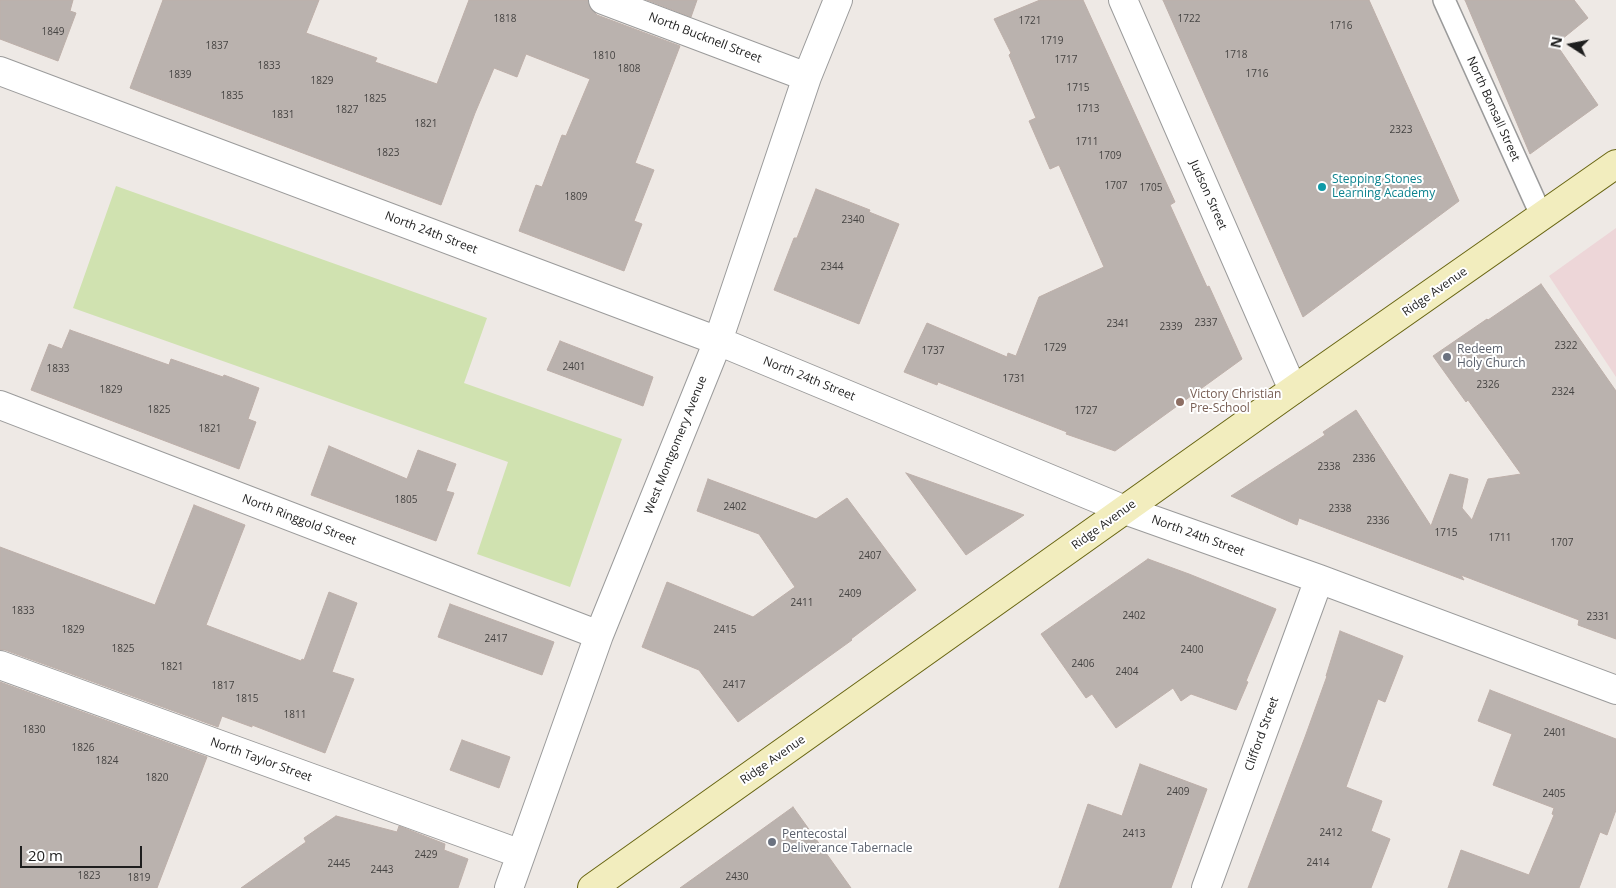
<!DOCTYPE html>
<style>
body{margin:0}
#map{position:relative;width:1616px;height:888px;overflow:hidden;background:#eee9e5;font-family:"Open Sans",sans-serif}
canvas{display:block}
.north{position:absolute;left:1546px;top:20px;width:50px;height:50px;-webkit-text-stroke:4px #fff;paint-order:stroke;rotate:281deg;font-size:14px;font-weight:700;line-height:20px;text-align:center;color:#1e1e1e}
.north::after{content:'';display:block;margin:auto;width:18px;height:22px;background:#1e1e1e;clip-path:polygon(50% 0,100% 100%,50% 72%,0 100%)}
.scale{position:absolute;left:20px;top:846px;width:122px;height:22px;box-sizing:border-box;border:2px solid #1e1e1e;border-top:0;padding-left:6px;font-size:15px;line-height:18px;white-space:nowrap;color:#1e1e1e;-webkit-text-stroke:4px #fff;paint-order:stroke}
</style>
<div id="map">
<canvas width="1616" height="888"></canvas>
<div class="north">N</div>
<div class="scale">20 m</div>
</div>
<script>
const g = document.querySelector('canvas').getContext('2d');
g.lineJoin = 'round';
function paint(path, color) { g.fillStyle = color; g.fill(path, 'evenodd'); }
const poly = rows => new Path2D(rows.map(r => 'M' + r).join(''));
function trace(path, color, width, dash) { g.strokeStyle = color; g.lineWidth = width; g.lineCap = dash ? 'butt' : 'round'; g.setLineDash(dash || []); g.stroke(path); }
function write(font, color, halo, rows, align = 'center') {
  g.font = font + ' "Open Sans",sans-serif'; g.lineWidth = 4; g.setLineDash([]); g.textBaseline = 'middle'; g.strokeStyle = halo; g.fillStyle = color; for (const [text, x, y, turn = 0] of rows) {
    g.save(); g.translate(x, y); g.rotate((+turn || 0) * Math.PI / 180); g.textAlign = isNaN(turn) ? turn : align; if (halo) g.strokeText(text, 0, 0); g.fillText(text, 0, 0); g.restore();
  }
}
paint(poly([
 [1616,228,1616,377,1549,276]
]), '#edd6d8');
paint(poly([
 [116,186,487,318,464,383,622,439,570,587,477,554,508,462,73,308]
]), '#d0e2b0');
const building = poly([
 [0,0,73,0,70,11,76,13,58,61,0,39,0,0],
 [163,0,319,0,306,33,377,58,375,62,437,84,469,0,588,0,591,9,597,15,680,46,635,163,654,170,634,221,642,224,624,271,519,231,536,185,542,187,562,135,566,136,590,79,526,54,517,77,494,68,475,113,441,205,130,88,163,0],
 [647,0,697,0,691,17,647,0],
 [1040,0,1083,0,1175,202,1170,205,1207,287,1209,286,1242,359,1115,451,1066,434,1067,432,938,382,937,385,904,372,927,323,1007,357,1008,353,1016,356,1039,297,1104,267,1059,165,1050,169,1029,121,1036,118,1009,55,1011,53,994,19,1040,0],
 [1163,0,1369,0,1459,201,1303,317,1163,0],
 [1465,0,1574,0,1588,18,1556,44,1598,105,1530,154,1465,0],
 [816,189,870,210,869,212,899,224,859,324,774,290,794,238,797,238,816,189],
 [1541,284,1616,391,1616,639,1578,625,1579,620,1461,575,1464,580,1299,518,1297,525,1231,496,1325,435,1323,432,1356,410,1431,526,1450,474,1468,479,1462,508,1472,520,1488,479,1521,474,1468,400,1466,402,1433,356,1487,319,1488,320,1541,284],
 [70,330,169,365,171,359,223,377,224,375,259,388,248,419,256,422,239,469,31,390,49,344,62,349,70,330],
 [560,341,653,377,643,406,547,370,560,341],
 [329,446,407,479,418,450,456,464,446,491,454,493,436,541,311,495,329,446],
 [906,473,1024,515,966,555,906,473],
 [708,479,816,519,847,498,916,590,851,639,852,640,738,722,699,670,642,647,667,582,753,617,795,587,759,534,697,511,708,479],
 [194,505,245,525,206,625,301,661,302,659,304,660,329,592,357,603,332,672,354,679,325,753,252,725,252,727,222,716,218,727,5,650,0,650,0,547,155,605,194,505],
 [1148,559,1189,574,1276,609,1246,681,1248,682,1236,710,1191,694,1181,701,1173,688,1116,728,1092,694,1086,698,1041,634,1148,559],
 [450,604,554,642,542,675,438,637,450,604],
 [1340,631,1403,656,1385,702,1378,699,1346,787,1382,801,1371,831,1390,839,1371,888,1248,888,1305,737,1327,676,1326,676,1340,631],
 [0,682,207,757,157,888,0,888,0,682],
 [1490,690,1616,739,1616,810,1607,835,1600,832,1579,888,1448,888,1461,850,1529,875,1554,815,1552,814,1554,808,1493,785,1512,734,1478,721,1490,690],
 [462,740,510,757,499,788,450,770,462,740],
 [1140,764,1207,789,1171,888,1059,888,1088,804,1122,816,1140,764],
 [793,807,851,888,680,888,736,848,793,807],
 [336,816,397,832,399,826,445,844,444,850,468,859,458,888,241,888,306,842,304,838,336,816]
]);
paint(building, '#bab2ae');
trace(building, '#bdafa9', 1);
const lane = poly([
 [1444,0,1542,217]
]);
const street = poly([
 [603,0,807,77],
 [1123,0,1293,390],
 [0,71,718,341,1125,510,1319,579,1616,690],
 [0,405,599,635],
 [0,665,521,854],
 [509,888,599,635,718,341,807,77,838,0],
 [1206,888,1319,579]
]);
const secondary = poly([
 [592,888,1293,390,1616,164]
]);
trace(lane, '#9b9b9b', 24);
trace(street, '#9b9b9b', 30);
trace(secondary, '#686511', 30);
trace(lane, '#fff', 21);
trace(street, '#fff', 28);
trace(secondary, '#f2edbe', 28);
for (const [x, y, r, color] of [
 [1322,187,5,"#0f9aa8"],
 [1447,357,5,"#6b7280"],
 [1180,402,5,"#8d6e63"],
 [772,842,5,"#6b7280"]
]) { const dot = new Path2D(); dot.arc(x, y, r, 0, 2 * Math.PI); g.fillStyle = color; g.fill(dot); trace(dot, '#fff', 2); }
write('10px', '#454342', null, [
 ["1818",505,19],
 ["1722",1189,19],
 ["1721",1030,21],
 ["1716",1341,26],
 ["1849",53,32],
 ["1719",1052,41],
 ["1837",217,46],
 ["1718",1236,55],
 ["1810",604,56],
 ["1717",1066,60],
 ["1833",269,66],
 ["1808",629,69],
 ["1716",1257,74],
 ["1839",180,75],
 ["1829",322,81],
 ["1715",1078,88],
 ["1835",232,96],
 ["1825",375,99],
 ["1713",1088,109],
 ["1827",347,110],
 ["1831",283,115],
 ["1821",426,124],
 ["2323",1401,130],
 ["1711",1087,142],
 ["1823",388,153],
 ["1709",1110,156],
 ["1707",1116,186],
 ["1705",1151,188],
 ["1809",576,197],
 ["2340",853,220],
 ["2344",832,267],
 ["2337",1206,323],
 ["2341",1118,324],
 ["2339",1171,327],
 ["2322",1566,346],
 ["1729",1055,348],
 ["1737",933,351],
 ["2401",574,367],
 ["1833",58,369],
 ["1731",1014,379],
 ["2326",1488,385],
 ["1829",111,390],
 ["2324",1563,392],
 ["1825",159,410],
 ["1727",1086,411],
 ["1821",210,429],
 ["2336",1364,459],
 ["2338",1329,467],
 ["1805",406,500],
 ["2402",735,507],
 ["2338",1340,509],
 ["2336",1378,521],
 ["1715",1446,533],
 ["1711",1500,538],
 ["1707",1562,543],
 ["2407",870,556],
 ["2409",850,594],
 ["2411",802,603],
 ["1833",23,611],
 ["2402",1134,616],
 ["2331",1598,617],
 ["1829",73,630],
 ["2415",725,630],
 ["2417",496,639],
 ["1825",123,649],
 ["2400",1192,650],
 ["2406",1083,664],
 ["1821",172,667],
 ["2404",1127,672],
 ["2417",734,685],
 ["1817",223,686],
 ["1815",247,699],
 ["1811",295,715],
 ["1830",34,730],
 ["2401",1555,733],
 ["1826",83,748],
 ["1824",107,761],
 ["1820",157,778],
 ["2409",1178,792],
 ["2405",1554,794],
 ["2412",1331,833],
 ["2413",1134,834],
 ["2429",426,855],
 ["2414",1318,863],
 ["2445",339,864],
 ["2443",382,870],
 ["1823",89,876],
 ["2430",737,877],
 ["1819",139,878]
]);
write('12px', '#1e1e1e', '#fff', [
 ["North Bucknell Street",705,38,21],
 ["North Bonsall Street",1493,109,66],
 ["Judson Street",1208,195,66],
 ["North 24th Street",431,233,21],
 ["Ridge Avenue",1435,292,-35],
 ["North 24th Street",809,379,22],
 ["West Montgomery Avenue",676,445,-68],
 ["North Ringgold Street",299,520,21],
 ["Ridge Avenue",1104,525,-36],
 ["North 24th Street",1198,536,20],
 ["Clifford Street",1262,734,-70],
 ["North Taylor Street",261,760,20],
 ["Ridge Avenue",773,760,-35]
]);
write('12px', '#0d838f', '#fff', [
 ["Stepping Stones",1332,180],
 ["Learning Academy",1332,194]
], 'left');
write('12px', '#5b616d', '#fff', [
 ["Redeem",1457,350],
 ["Holy Church",1457,364],
 ["Pentecostal",782,835],
 ["Deliverance Tabernacle",782,849]
], 'left');
write('12px', '#785e54', '#fff', [
 ["Victory Christian",1190,395],
 ["Pre-School",1190,409]
], 'left');
</script>
